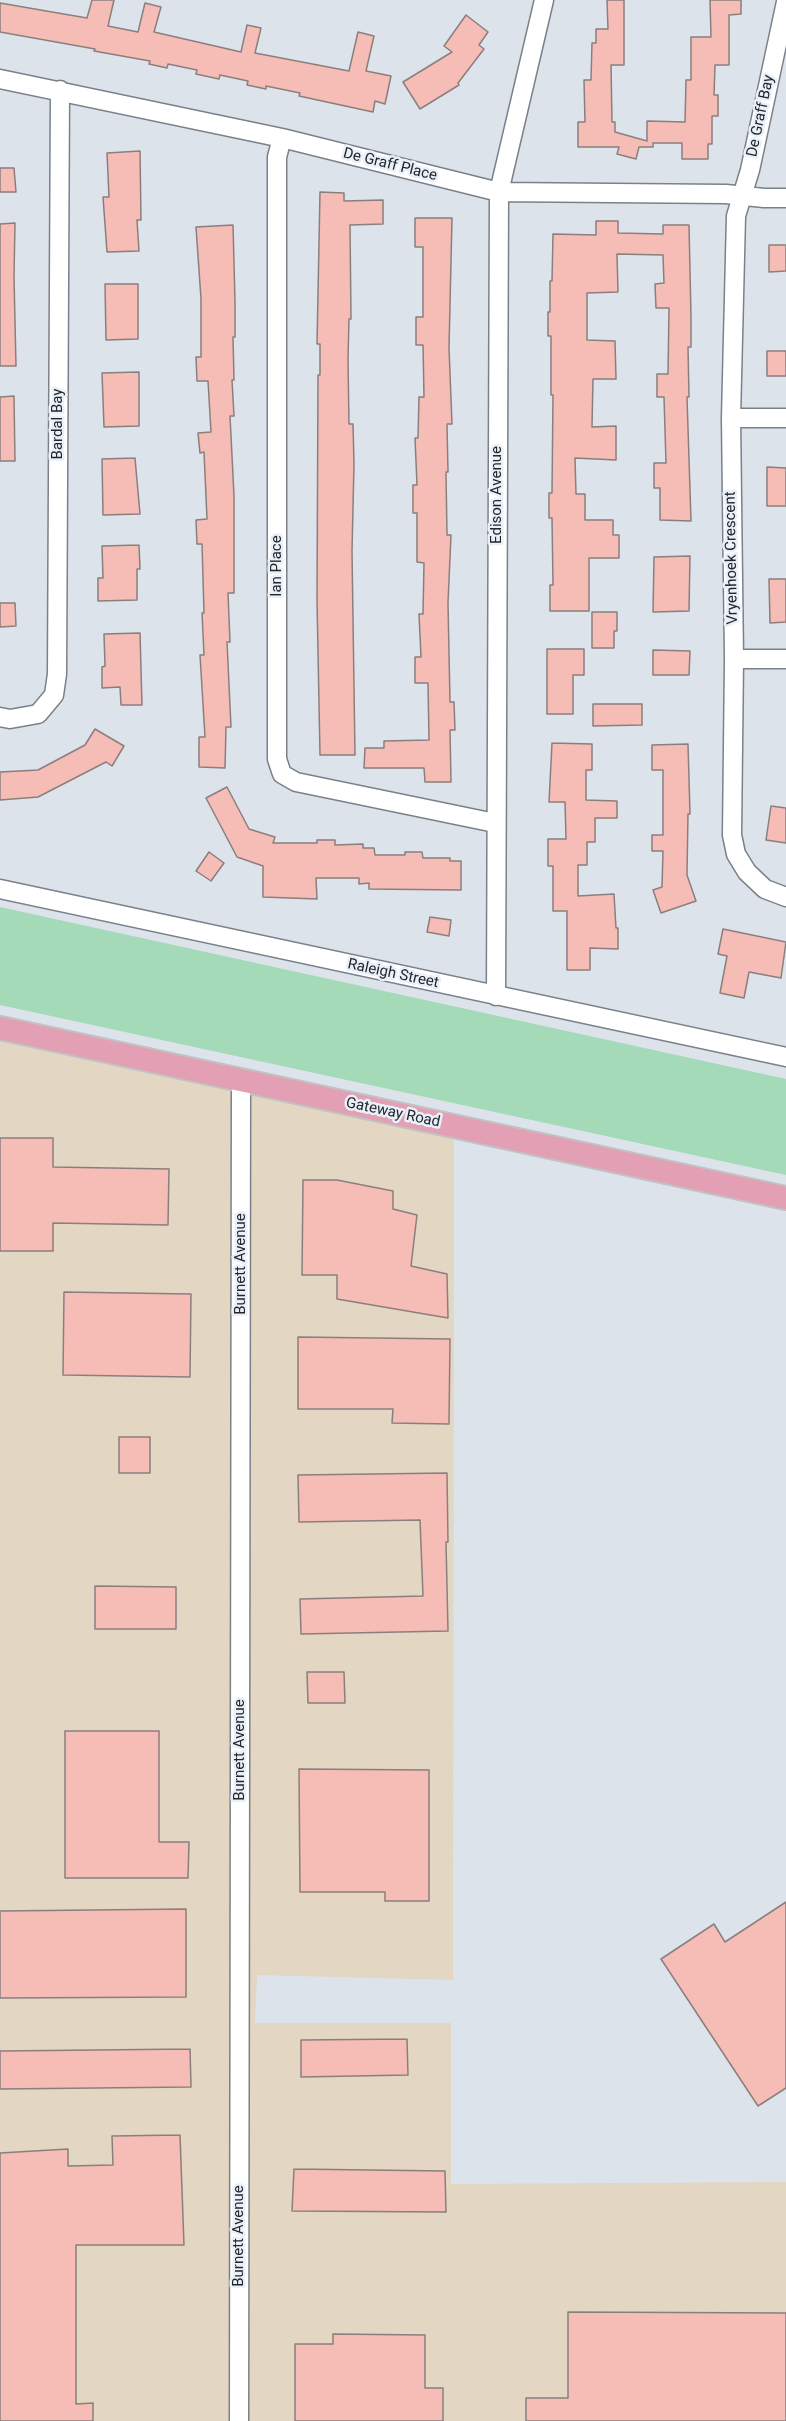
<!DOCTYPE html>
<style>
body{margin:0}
canvas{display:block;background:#dce3eb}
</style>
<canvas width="786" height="2421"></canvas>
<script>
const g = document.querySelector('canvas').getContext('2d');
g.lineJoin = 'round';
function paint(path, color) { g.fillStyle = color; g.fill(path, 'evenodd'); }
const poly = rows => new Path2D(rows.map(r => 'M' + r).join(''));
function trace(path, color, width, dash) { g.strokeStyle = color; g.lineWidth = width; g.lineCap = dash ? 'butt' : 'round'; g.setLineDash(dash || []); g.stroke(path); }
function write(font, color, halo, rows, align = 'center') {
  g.font = font + ' Roboto,sans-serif'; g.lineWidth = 5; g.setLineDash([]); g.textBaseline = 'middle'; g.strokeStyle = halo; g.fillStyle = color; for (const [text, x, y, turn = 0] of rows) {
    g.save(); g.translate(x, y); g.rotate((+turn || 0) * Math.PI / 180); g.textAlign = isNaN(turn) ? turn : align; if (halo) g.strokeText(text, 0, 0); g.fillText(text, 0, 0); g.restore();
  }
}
paint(poly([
 [0,1039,454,1137,453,1980,257,1975,255,2023,451,2023,451,2184,786,2182,786,2421,0,2421]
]), '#e3d6c3');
paint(poly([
 [0,907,786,1079,786,1175,0,1005]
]), '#a4dab7');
const building = poly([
 [92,0,114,0,108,26,138,32,145,3,161,7,154,32,241,52,247,25,261,28,255,53,349,71,358,32,374,36,366,71,391,76,385,104,375,101,373,112,299,96,300,93,266,86,266,89,247,85,248,81,220,75,219,79,196,74,197,70,168,64,167,68,149,64,150,61,94,51,95,49,0,32,0,3,87,18,92,0],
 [607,0,624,0,624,65,611,65,612,122,615,122,615,132,647,141,647,121,685,122,686,80,691,80,691,37,711,37,710,0,741,0,741,14,729,15,729,65,715,65,714,95,718,95,718,116,712,116,712,144,708,144,708,159,682,159,682,143,653,143,653,147,639,147,636,159,617,154,619,147,578,147,578,122,585,122,584,80,591,80,592,43,596,43,596,29,608,29,607,0],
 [466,15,488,32,479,45,484,49,458,83,459,85,420,109,403,82,452,52,444,46,466,15],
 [140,151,141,220,137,220,139,251,107,252,103,197,109,197,107,153,140,151],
 [0,168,14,168,16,192,0,192,0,168],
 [320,192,344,193,344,201,383,200,383,224,350,225,351,319,349,319,348,359,349,424,353,424,354,464,352,551,355,755,320,755,317,601,318,375,320,375,320,344,317,344,320,192],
 [415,218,452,218,449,348,452,424,447,424,448,472,446,472,447,535,451,535,448,603,450,702,454,702,455,730,450,730,451,782,425,782,424,768,364,768,365,748,384,748,384,741,429,740,428,683,415,683,415,657,421,657,419,614,423,614,424,563,417,562,417,513,413,513,413,485,417,485,415,438,418,438,419,397,424,397,423,345,416,345,416,317,423,317,423,247,415,247,415,218],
 [596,221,618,221,618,233,663,234,663,225,689,225,691,317,691,347,688,347,689,397,687,397,691,521,660,520,660,488,654,488,654,463,666,463,664,397,657,397,657,374,668,374,669,308,656,308,655,284,664,283,663,255,617,254,618,292,587,293,587,340,615,341,616,379,593,379,592,427,616,426,616,460,575,458,576,494,585,494,585,520,613,520,613,535,619,535,619,558,589,558,589,611,550,611,550,585,553,585,552,518,549,518,549,493,552,493,553,395,551,395,551,336,548,336,548,312,550,312,550,281,552,281,553,234,596,235,596,221],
 [15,223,14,277,16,366,0,366,0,224,15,223],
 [233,225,235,302,235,337,233,337,234,380,232,380,234,416,230,416,234,496,234,593,228,593,230,642,227,642,231,727,226,727,225,768,199,767,199,737,205,737,200,655,204,655,202,613,204,613,202,544,197,544,196,520,207,519,204,452,200,453,198,433,211,432,208,381,197,381,196,357,201,357,201,299,196,227,233,225],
 [769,245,786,245,786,271,769,272,769,245],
 [105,284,138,284,138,339,106,340,105,284],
 [767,351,786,351,786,376,767,376,767,351],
 [139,372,139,426,104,427,102,373,139,372],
 [14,396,15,461,0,461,0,397,14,396],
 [135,458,140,514,103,515,102,459,135,458],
 [767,467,786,468,786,506,767,506,767,467],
 [139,545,140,569,137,569,137,600,98,601,98,578,103,578,102,546,139,545],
 [690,556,689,611,653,612,654,557,690,556],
 [769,579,786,579,786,622,770,623,769,579],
 [0,603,15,603,16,626,0,627,0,603],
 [592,612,617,612,617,631,614,631,614,648,592,648,592,612],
 [140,633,142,705,121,705,120,687,102,688,102,667,105,666,104,634,140,633],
 [547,649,584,649,584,675,573,675,573,714,547,714,547,649],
 [653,650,690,651,689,675,653,675,653,650],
 [593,704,642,704,642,725,593,726,593,704],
 [95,729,124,746,112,766,106,762,38,797,0,800,0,772,38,770,85,745,95,729],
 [552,743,592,744,592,770,586,770,586,800,617,801,617,818,595,818,595,842,587,842,587,865,578,865,578,896,614,894,616,928,618,928,618,949,590,948,590,970,567,970,567,911,553,911,553,866,548,866,548,839,566,839,565,802,549,802,552,743],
 [688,744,690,814,688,814,687,875,696,901,661,913,653,890,662,887,663,851,652,851,652,835,663,835,663,770,652,770,652,745,688,744],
 [227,787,249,829,275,837,273,843,317,843,317,840,335,840,335,845,363,844,363,848,374,848,375,855,405,855,405,852,422,852,423,858,450,858,450,861,461,861,461,890,369,889,369,883,359,884,359,878,316,878,317,899,263,897,263,866,237,857,206,798,227,787],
 [771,806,786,808,786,843,766,840,771,806],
 [209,852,224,863,211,881,196,871,209,852],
 [430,917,451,920,449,936,427,932,430,917],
 [723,929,786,942,781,978,749,972,744,998,720,993,727,956,718,954,723,929],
 [0,1138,53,1138,53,1167,169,1169,168,1225,53,1223,53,1251,0,1251,0,1138],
 [303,1180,337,1180,393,1191,393,1209,417,1215,411,1266,447,1274,448,1318,337,1299,337,1275,302,1275,303,1180],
 [64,1292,191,1294,190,1377,63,1375,64,1292],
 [298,1337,450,1339,449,1424,392,1423,393,1409,298,1409,298,1337],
 [119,1437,150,1437,150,1473,119,1473,119,1437],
 [447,1473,448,1542,446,1542,448,1631,301,1634,300,1599,423,1596,420,1520,299,1522,298,1475,447,1473],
 [95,1586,176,1587,176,1629,95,1629,95,1586],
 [307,1672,344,1672,345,1703,308,1703,307,1672],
 [65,1731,159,1731,159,1842,189,1842,188,1878,65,1878,65,1731],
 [299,1769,429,1770,429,1901,385,1901,385,1892,300,1892,299,1769],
 [786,1902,786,2088,758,2106,661,1959,714,1924,725,1942,786,1902],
 [186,1909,186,1997,0,1998,0,1911,186,1909],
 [407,2039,408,2075,301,2077,301,2040,407,2039],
 [190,2049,191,2087,0,2089,0,2051,190,2049],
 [180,2135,184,2245,76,2245,76,2404,93,2403,93,2421,0,2421,0,2153,68,2149,68,2166,113,2165,112,2136,180,2135],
 [294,2169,445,2171,446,2212,292,2211,294,2169],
 [568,2312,786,2313,786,2421,526,2421,526,2398,568,2398,568,2312],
 [333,2334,425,2335,425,2388,443,2388,443,2421,295,2421,295,2344,333,2344,333,2334]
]);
paint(building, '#f6bcb6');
trace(building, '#8b7f7e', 1.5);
const minor = poly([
 [786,2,750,170,736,216,731,418,734,659,732,835,736,854,747,872,765,889,786,897],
 [0,79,282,138,499,192,726,194,764,198,786,198],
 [282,138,277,157,277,759,282,774,296,782,495,823],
 [731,418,786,418],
 [734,659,786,659],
 [0,717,10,719,38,714,54,695,57,674,60,90],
 [0,889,786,1057],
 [496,996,499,192,544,0],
 [239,2421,241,1080]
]);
const major = poly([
 [0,1028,786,1198]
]);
trace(minor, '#7b8189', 21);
trace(major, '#c1c2c3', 26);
trace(minor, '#fff', 18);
trace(major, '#e39fb3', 22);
write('15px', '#232629', '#e9f0f9', [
 ["De Graff Bay",761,116,-78],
 ["De Graff Place",390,165,14],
 ["Bardal Bay",58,424,-90],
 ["Edison Avenue",497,495,-90],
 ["Vryenhoek Crescent",732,558,-91],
 ["Ian Place",277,566,-90],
 ["Raleigh Street",393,974,12],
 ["Gateway Road",393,1113,12],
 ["Burnett Avenue",241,1264,-90],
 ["Burnett Avenue",240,1750,-90],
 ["Burnett Avenue",239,2236,-90]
]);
</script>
